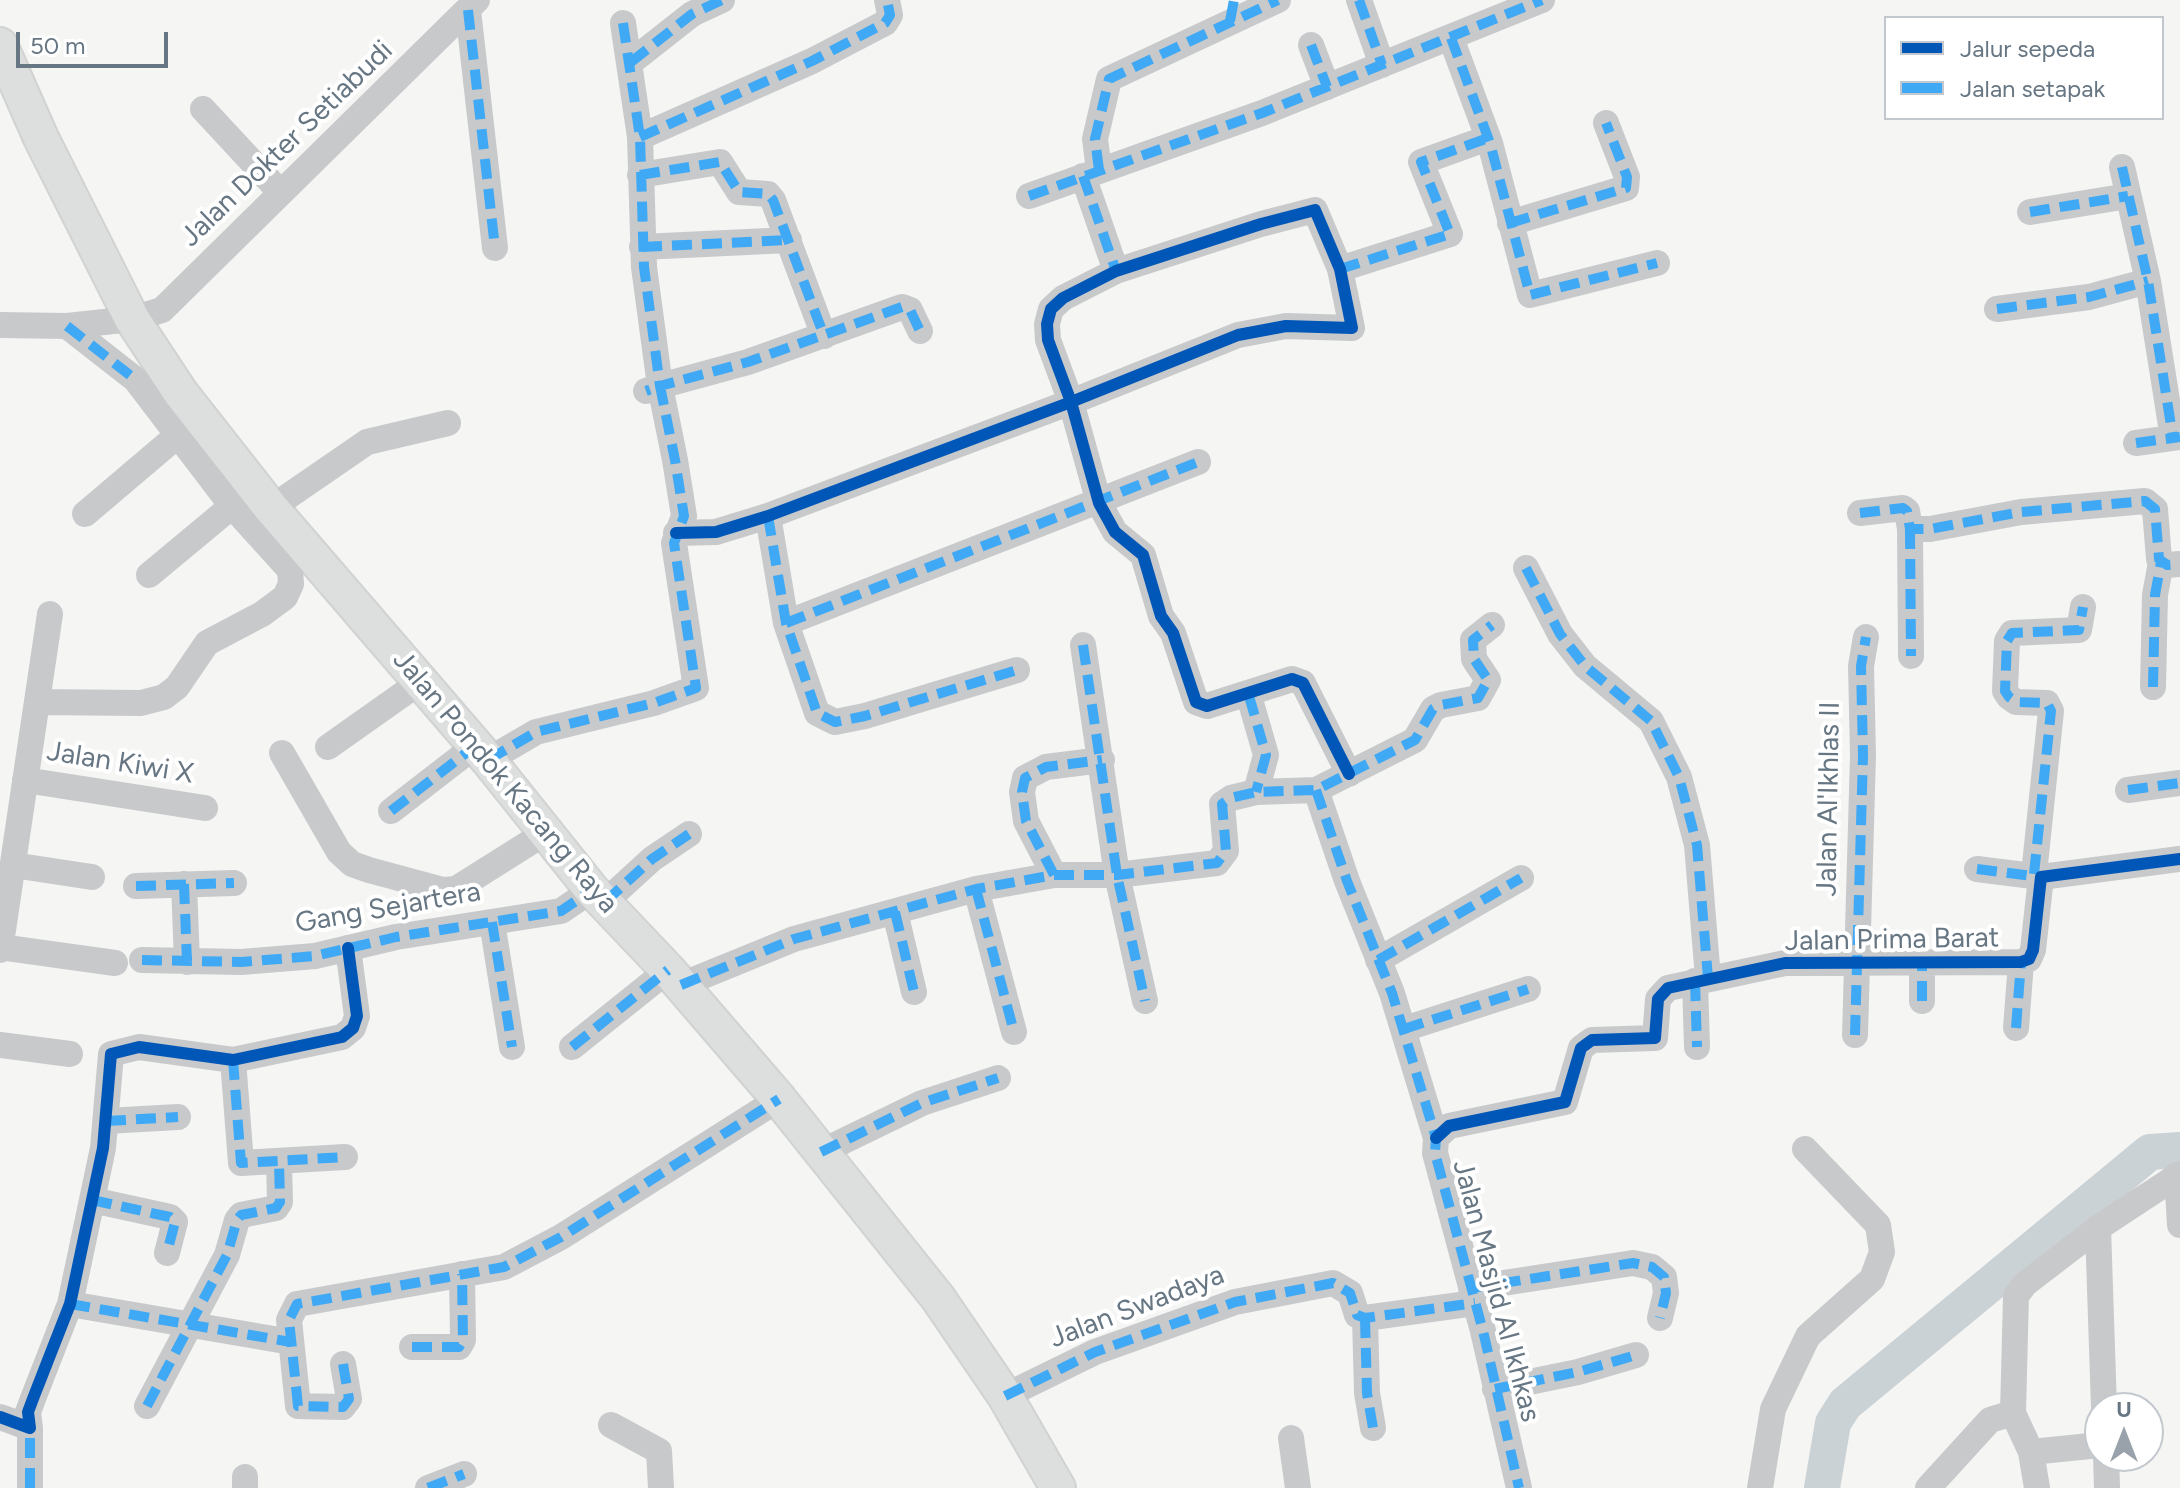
<!DOCTYPE html>
<style>
body{margin:0}
#map{position:relative;width:2180px;height:1488px;overflow:hidden;background:#f5f5f4;font-family:Figtree,sans-serif}
canvas{display:block}
.legend{position:absolute;left:1884px;top:16px;width:280px;height:104px;box-sizing:border-box;background:#fff;border:2px solid #c2c8cd;margin:0;padding:10px 14px;list-style:none;font-size:24px;color:#677683}
.legend li{display:flex;align-items:center;gap:16px;height:40px}
.legend b{width:40px;border:2px solid #c2c8cd}
.north{position:absolute;left:2084px;top:1392px;width:80px;height:80px;box-sizing:border-box;background:#fff;border:2px solid #c2c8cd;border-radius:50%;rotate:0deg;font-size:22px;font-weight:700;line-height:32px;text-align:center;color:#677683}
.north::after{content:'';display:block;margin:auto;width:28px;height:36px;background:#99a2ab;clip-path:polygon(50% 0,100% 100%,50% 72%,0 100%)}
.scale{position:absolute;left:16px;top:32px;width:152px;height:36px;box-sizing:border-box;border:4px solid #677683;border-top:0;padding-left:10px;font-size:24px;line-height:28px;white-space:nowrap;color:#677683;-webkit-text-stroke:6px #fff;paint-order:stroke}
</style>
<div id="map">
<canvas width="2180" height="1488"></canvas>
<ul class="legend">
<li><b style="height:10px;background:#0057b8"></b>Jalur sepeda</li>
<li><b style="height:10px;background:#3fa9f5"></b>Jalan setapak</li>
</ul>
<div class="north">U</div>
<div class="scale">50 m</div>
</div>
<script>
const g = document.querySelector('canvas').getContext('2d');
g.lineJoin = 'round';
const poly = rows => new Path2D(rows.map(r => 'M' + r).join(''));
function trace(path, color, width, dash) { g.strokeStyle = color; g.lineWidth = width; g.lineCap = dash ? 'butt' : 'round'; g.setLineDash(dash || []); g.stroke(path); }
function write(font, color, halo, rows, align = 'center') {
  g.font = font + ' Figtree,sans-serif'; g.lineWidth = 8; g.setLineDash([]); g.textBaseline = 'middle'; g.strokeStyle = halo; g.fillStyle = color; for (const [text, x, y, turn = 0] of rows) {
    g.save(); g.translate(x, y); g.rotate((+turn || 0) * Math.PI / 180); g.textAlign = isNaN(turn) ? turn : align; if (halo) g.strokeText(text, 0, 0); g.fillText(text, 0, 0); g.restore();
  }
}
trace(poly([
 [1822,1488,1833,1423,1845,1404,2150,1152,2180,1150]
]), '#cbd2d5', 36);
const major = poly([
 [0,45,41,138,132,319,180,392,271,508,488,760,592,890,668,970,779,1099,938,1298,1005,1396,1058,1488]
]);
trace(major, '#d1d2d2', 38);
trace(poly([
 [1359,0,1382,65],
 [468,10,495,248],
 [623,23,640,137,644,267,660,386,748,362,902,307,910,310,920,331],
 [1451,38,1490,143,1530,295,1657,263],
 [1311,45,1327,87],
 [631,62,692,14,722,0],
 [203,109,281,193],
 [640,137,812,61,885,23,890,15,887,0],
 [2122,167,2148,281,2173,438],
 [1099,170,1095,139,1109,79,1278,0],
 [640,175,720,162,739,192,768,194,773,200,824,336],
 [1083,176,1116,271],
 [1029,196,1262,113,1542,0],
 [2030,212,2128,196],
 [1510,223,1626,188,1627,177,1606,123],
 [642,247,789,240],
 [1340,269,1450,234,1421,162,1488,138],
 [1997,309,2089,297,2148,281],
 [0,325,67,326,132,319,162,310,477,0],
 [2136,443,2180,437],
 [271,508,367,442,448,423],
 [1860,513,1903,508,1907,511,1910,529,1930,529,2021,512,2145,501,2155,509,2159,559,2167,565,2180,564],
 [85,514,178,435],
 [768,516,786,623,817,713,835,722,865,716,1017,670],
 [1910,529,1911,656],
 [676,533,716,532,768,516,1071,402,1238,335,1286,326,1352,328,1340,269,1315,210,1261,224,1116,271,1063,298,1051,309,1047,324,1048,340,1071,402,1099,503,1115,532,1143,555,1161,616,1173,633,1196,702,1207,706,1292,679,1303,683,1349,774],
 [1526,568,1560,634,1585,666,1651,721,1679,777,1697,845,1708,978],
 [149,575,232,506],
 [786,623,1198,462],
 [1083,645,1117,875,1145,1001],
 [2153,687,2155,595,2161,562],
 [1249,696,1266,755,1256,792],
 [37,702,141,703,164,697,177,687,207,643,262,614,285,597,291,584,290,570,232,506,136,380,67,326],
 [328,747,420,682],
 [282,753,339,852,352,864,369,870,443,890,456,889,545,833],
 [488,760,536,732,654,703,696,688,674,543,684,516,675,460,660,386,646,391],
 [25,780,205,808],
 [1316,790,1347,881,1392,993,1436,1138,1435,1153,1483,1331,1519,1488],
 [2128,790,2180,783],
 [391,811,475,746],
 [13,865,92,877],
 [1977,869,2041,877],
 [2034,874,2051,711,2047,703,2016,702,2009,697,2005,691,2007,641,2012,633,2079,630,2083,607],
 [1054,875,1026,821,1022,792,1025,778,1046,767,1102,760],
 [184,884,187,962],
 [136,886,234,883],
 [976,889,1014,1032],
 [605,902,652,859,689,834],
 [895,912,914,992],
 [492,922,512,1047],
 [0,947,115,963],
 [0,950,50,614],
 [142,960,241,962,315,956,396,937,561,911,592,890],
 [1378,960,1521,878],
 [1695,981,1697,1047],
 [681,985,794,939,976,889,1054,875,1117,875,1217,863,1226,851,1222,804,1231,798,1256,792,1316,790,1415,740,1433,709,1441,705,1478,698,1488,680,1474,659,1473,640,1492,625],
 [1922,1001,1922,962],
 [2016,1028,2021,962],
 [1404,1029,1528,989],
 [1855,1035,1863,755,1861,666,1866,637],
 [0,1045,70,1054],
 [572,1047,668,970],
 [233,1060,241,1163,345,1157],
 [106,1121,178,1117],
 [1436,1138,1449,1126,1565,1102,1581,1048,1592,1040,1655,1038,1658,999,1668,988,1785,963,2021,962,2029,959,2033,950,2041,877,2180,859],
 [821,1152,922,1103,998,1078],
 [2177,1175,2180,1225],
 [92,1200,170,1217,175,1222,167,1253],
 [2098,1228,2104,1408],
 [1471,1288,1633,1263,1652,1267,1664,1277,1666,1293,1660,1318],
 [70,1304,291,1342],
 [1365,1318,1367,1393,1373,1428],
 [412,1347,459,1347,463,1340,462,1274],
 [343,1364,349,1399,343,1407,298,1406,289,1320,297,1304,504,1267,561,1237,779,1099],
 [1495,1389,1578,1372,1636,1355],
 [1005,1396,1095,1352,1235,1302,1333,1283,1350,1293,1357,1315,1365,1318,1475,1303],
 [147,1406,227,1255,237,1220,241,1215,276,1208,280,1202,279,1161],
 [0,1417,30,1428,28,1412,34,1396,70,1304,103,1148,111,1054,139,1047,233,1060,342,1037,353,1028,357,1016,348,948],
 [611,1425,659,1451,661,1488],
 [1291,1438,1298,1488],
 [2031,1452,2100,1445],
 [2106,1456,2107,1488],
 [245,1477,245,1488],
 [30,1488,30,1428],
 [428,1488,464,1474],
 [1760,1488,1773,1409,1808,1336,1872,1279,1882,1252,1878,1225,1805,1149],
 [1928,1488,1990,1420,2013,1413],
 [2037,1488,2031,1452,2013,1413,2016,1296,2025,1284,2098,1228,2180,1174]
]), '#c8c9ca', 26);
trace(major, '#dddede', 34);
trace(poly([
 [1359,0,1382,65],
 [468,10,495,248],
 [1230,21,1234,0],
 [623,23,640,137,644,267,660,386,748,362,902,307,910,310,920,331],
 [1451,38,1490,143,1530,295,1657,263],
 [1311,45,1327,87],
 [631,62,692,14,722,0],
 [640,137,812,61,885,23,890,15,887,0],
 [2122,167,2148,281,2173,438],
 [1099,170,1095,139,1109,79,1278,0],
 [640,175,720,162,739,192,768,194,773,200,824,336],
 [1083,176,1116,271],
 [1029,196,1262,113,1542,0],
 [2030,212,2128,196],
 [1510,223,1626,188,1627,177,1606,123],
 [642,247,789,240],
 [1340,269,1450,234,1421,162,1488,138],
 [1997,309,2089,297,2148,281],
 [67,326,136,380],
 [2136,443,2180,437],
 [1860,513,1903,508,1907,511,1910,529,1930,529,2021,512,2145,501,2155,509,2159,559,2167,565,2180,564],
 [768,516,786,623,817,713,835,722,865,716,1017,670],
 [1910,529,1911,656],
 [1526,568,1560,634,1585,666,1651,721,1679,777,1697,845,1708,978],
 [786,623,1198,462],
 [1083,645,1117,875,1145,1001],
 [2153,687,2155,595,2161,562],
 [1249,696,1266,755,1256,792],
 [488,760,536,732,654,703,696,688,674,543,684,516,675,460,660,386,646,391],
 [1316,790,1347,881,1392,993,1436,1138,1435,1153,1483,1331,1519,1488],
 [2128,790,2180,783],
 [391,811,475,746],
 [1977,869,2041,877],
 [2034,874,2051,711,2047,703,2016,702,2009,697,2005,691,2007,641,2012,633,2079,630,2083,607],
 [1054,875,1026,821,1022,792,1025,778,1046,767,1102,760],
 [184,884,187,962],
 [136,886,234,883],
 [976,889,1014,1032],
 [605,902,652,859,689,834],
 [895,912,914,992],
 [492,922,512,1047],
 [142,960,241,962,315,956,396,937,561,911,592,890],
 [1378,960,1521,878],
 [1695,981,1697,1047],
 [681,985,794,939,976,889,1054,875,1117,875,1217,863,1226,851,1222,804,1231,798,1256,792,1316,790,1415,740,1433,709,1441,705,1478,698,1488,680,1474,659,1473,640,1492,625],
 [1922,1001,1922,962],
 [2016,1028,2021,962],
 [1404,1029,1528,989],
 [1855,1035,1863,755,1861,666,1866,637],
 [572,1047,668,970],
 [233,1060,241,1163,345,1157],
 [106,1121,178,1117],
 [821,1152,922,1103,998,1078],
 [92,1200,170,1217,175,1222,167,1253],
 [1471,1288,1633,1263,1652,1267,1664,1277,1666,1293,1660,1318],
 [70,1304,291,1342],
 [1365,1318,1367,1393,1373,1428],
 [412,1347,459,1347,463,1340,462,1274],
 [343,1364,349,1399,343,1407,298,1406,289,1320,297,1304,504,1267,561,1237,779,1099],
 [1495,1389,1578,1372,1636,1355],
 [1005,1396,1095,1352,1235,1302,1333,1283,1350,1293,1357,1315,1365,1318,1475,1303],
 [147,1406,227,1255,237,1220,241,1215,276,1208,280,1202,279,1161],
 [30,1488,30,1428],
 [428,1488,464,1474]
]), '#3fa9f5', 10, [20, 10]);
trace(poly([
 [676,533,716,532,768,516,1071,402,1238,335,1286,326,1352,328,1340,269,1315,210,1261,224,1116,271,1063,298,1051,309,1047,324,1048,340,1071,402,1099,503,1115,532,1143,555,1161,616,1173,633,1196,702,1207,706,1292,679,1303,683,1349,774],
 [1436,1138,1449,1126,1565,1102,1581,1048,1592,1040,1655,1038,1658,999,1668,988,1785,963,2021,962,2029,959,2033,950,2041,877,2180,859],
 [0,1417,30,1428,28,1412,34,1396,70,1304,103,1148,111,1054,139,1047,233,1060,342,1037,353,1028,357,1016,348,948]
]), '#0057b8', 12);
write('28px', '#677683', '#fff', [
 ["Jalan Dokter Setiabudi",287,144,-44],
 ["Jalan Kiwi X",120,763,9],
 ["Jalan Pondok Kacang Raya",505,782,50],
 ["Jalan Al'Ikhlas II",1829,799,-89],
 ["Gang Sejartera",388,908,-10],
 ["Jalan Prima Barat",1892,940,-1],
 ["Jalan Masjid Al Ikhkas",1496,1291,75],
 ["Jalan Swadaya",1137,1307,-21]
]);
</script>
